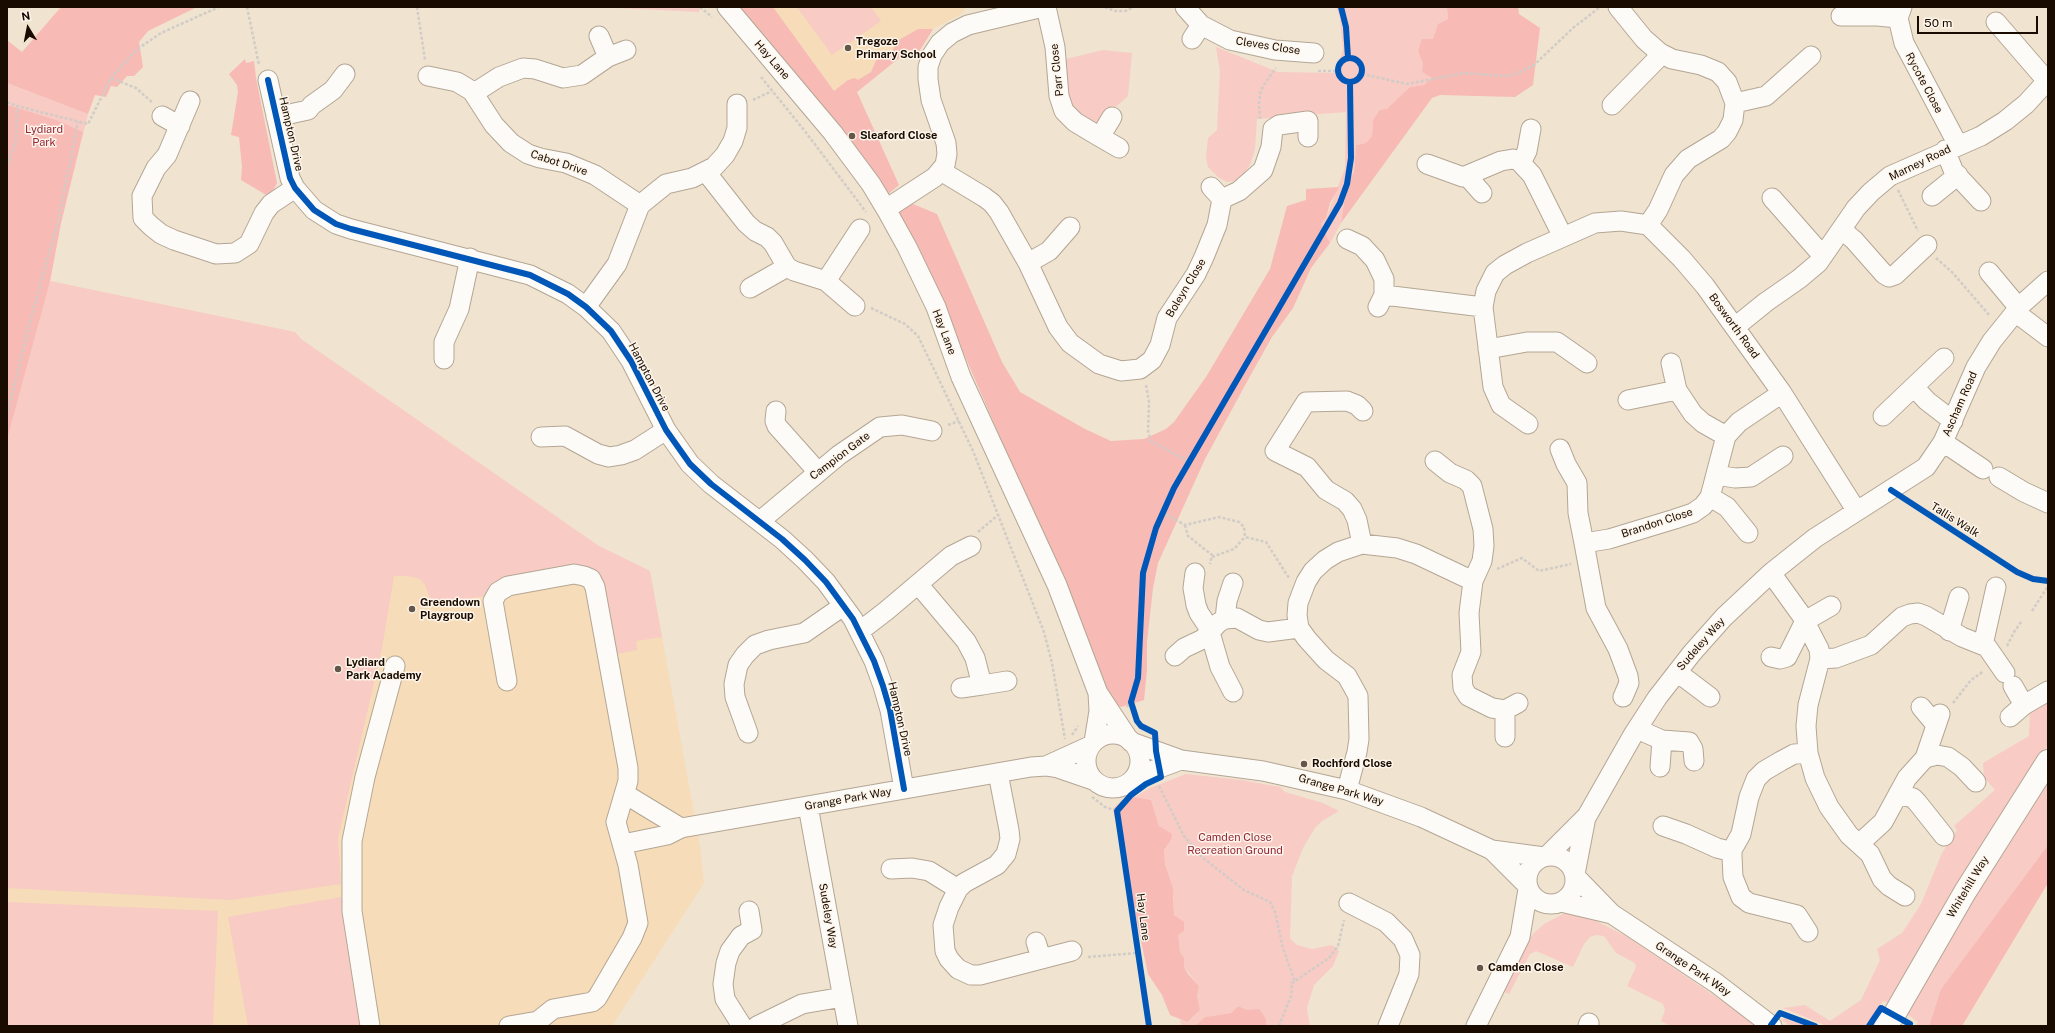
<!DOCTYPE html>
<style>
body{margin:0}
#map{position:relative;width:2055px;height:1033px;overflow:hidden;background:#f0e3d0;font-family:"Public Sans",sans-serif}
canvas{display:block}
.frame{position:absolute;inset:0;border:8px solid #190b00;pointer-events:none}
.north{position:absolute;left:8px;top:8px;width:40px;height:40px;-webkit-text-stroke:3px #fdf5ea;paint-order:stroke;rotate:350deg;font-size:11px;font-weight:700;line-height:16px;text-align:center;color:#190b00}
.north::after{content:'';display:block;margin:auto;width:14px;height:18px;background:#190b00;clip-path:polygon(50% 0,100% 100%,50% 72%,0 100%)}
.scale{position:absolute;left:1917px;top:16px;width:121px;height:18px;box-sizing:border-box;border:2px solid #190b00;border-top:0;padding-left:5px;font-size:12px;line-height:14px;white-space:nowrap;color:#190b00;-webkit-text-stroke:3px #fdf5ea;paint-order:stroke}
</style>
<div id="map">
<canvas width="2055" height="1033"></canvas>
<div class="frame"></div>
<div class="north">N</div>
<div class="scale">50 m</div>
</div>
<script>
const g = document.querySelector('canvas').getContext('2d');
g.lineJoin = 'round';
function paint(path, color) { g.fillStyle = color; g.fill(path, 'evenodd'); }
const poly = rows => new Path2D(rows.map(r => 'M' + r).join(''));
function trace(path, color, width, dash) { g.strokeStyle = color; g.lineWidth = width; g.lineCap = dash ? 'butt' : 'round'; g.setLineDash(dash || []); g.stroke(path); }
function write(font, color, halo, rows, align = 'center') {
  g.font = font + ' "Public Sans",sans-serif'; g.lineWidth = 3; g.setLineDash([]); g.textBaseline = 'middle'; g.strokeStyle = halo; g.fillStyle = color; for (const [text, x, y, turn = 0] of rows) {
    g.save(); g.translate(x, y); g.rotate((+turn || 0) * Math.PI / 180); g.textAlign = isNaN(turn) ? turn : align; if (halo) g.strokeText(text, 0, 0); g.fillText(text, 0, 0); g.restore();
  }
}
paint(poly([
 [773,7,965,7,963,13,933,29,918,29,897,41,890,55,877,58,871,72,858,81,848,80,834,91],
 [50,281,295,332,301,339,583,535,599,546,650,571,700,846,704,883,612,1026,7,1026,7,439]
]), '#f6dcb8');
paint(poly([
 [325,7,385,7,377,8],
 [597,7,700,7,699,12],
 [797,7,871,7,881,21,832,55],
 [1336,7,1447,7,1448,19,1438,24,1433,39,1418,51,1423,64,1422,72,1432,78,1424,85,1410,87,1387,110,1373,120,1372,136,1366,143,1356,145,1354,173,1347,183,1341,223,1330,243,1321,224,1326,218,1345,168,1346,112,1257,119,1255,149,1250,165,1245,172,1235,181,1227,182,1218,177,1208,167,1206,158,1208,138,1217,130,1220,71,1216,47,1278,72,1335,73,1343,50,1340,18],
 [1103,50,1132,53,1128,96,1109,113,1105,113,1098,121,1094,122,1075,111,1062,88,1067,77,1063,62,1066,59],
 [7,83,88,114,61,223,50,281,295,332,301,339,583,535,599,546,650,571,662,637,636,641,637,650,611,655,596,579,493,591,484,593,484,596,433,606,425,585,420,579,408,576,394,576,382,648,338,838,341,884,231,900,7,888],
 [2048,701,2048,745,2025,779,1890,1003,1883,1001,1865,1026,1827,1026,1783,1008,1805,1005,1830,1021,1861,1000,1880,960,1877,949,1902,933,1921,904,1942,853,1957,830,1954,826,1995,790,1984,777,1983,763,2029,736,2030,713],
 [1186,774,1241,780,1280,787,1285,792,1323,803,1339,811,1322,821,1315,828,1303,848,1292,876,1290,938,1297,945,1312,949,1332,945,1339,951,1333,966,1314,985,1307,1008,1310,1026,1266,1026,1266,1019,1238,1006,1231,1013,1205,1017,1195,1026,1181,1026,1180,1019,1189,1022,1200,1010,1197,996,1199,986,1184,967,1184,958,1180,952,1178,941,1178,935,1184,931,1174,915,1174,896,1165,864,1164,850,1171,840,1159,826,1151,800,1135,797,1150,788],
 [2048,777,2048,845,1941,989,1929,1026,1916,1026,1918,1022,1906,1013,1978,884],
 [341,897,364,1026,248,1026,228,917],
 [7,902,218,911,213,1026,7,1026],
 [1563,914,1575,914,1590,918,1626,936,1759,1026,1670,1026,1661,1021,1665,1010,1663,1004,1627,986,1636,967,1635,963,1616,953,1604,936,1596,935,1590,937,1584,944,1573,967,1536,951,1530,954,1509,994,1502,991,1525,946,1533,934,1544,924],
 [1785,1018,1795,1022,1807,1026,1790,1026,1782,1020]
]), '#f8cbc5');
paint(poly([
 [61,7,197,7,148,31,139,42,143,67,134,76,127,76,117,87,111,86,106,97,95,95,88,114,7,83,7,40,22,52],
 [739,7,773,7,834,91,848,80,855,78,858,80,871,72,877,58,890,55,897,41,918,29,933,29,919,52,909,50,857,92,899,185,887,195,743,16,743,12],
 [1447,7,1518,7,1519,14,1540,28,1533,85,1515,97,1440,95,1432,98,1341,223,1347,183,1354,173,1356,145,1366,143,1372,136,1373,120,1380,110,1387,109,1410,87,1424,85,1432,78,1422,72,1423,64,1418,51,1422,39,1433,39,1438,24,1448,19],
 [245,59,246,63,254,61,256,78,277,183,273,191,268,196,241,180,242,167,239,137,231,135,238,92,237,85,229,74],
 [7,105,56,120,83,132,61,223,50,281,7,439],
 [1339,187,1330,203,1326,218,1321,224,1330,243,1311,268,1293,308,1272,337,1249,378,1205,459,1158,563,1153,588,1147,642,1147,670,1144,700,1121,707,1112,702,1042,534,931,278,898,213,905,206,913,204,937,214,1002,362,1020,392,1085,429,1111,441,1144,439,1166,429,1174,422,1206,377,1270,269,1287,206,1306,200,1306,189],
 [1135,797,1151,800,1159,826,1172,834,1171,840,1164,850,1165,864,1173,889,1174,915,1184,922,1184,931,1178,935,1180,952,1184,958,1184,967,1188,974,1199,986,1197,996,1200,1010,1188,1022,1170,1015,1162,995,1148,974,1113,809,1122,800],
 [2048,845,2048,883,1962,1026,1929,1026,1941,989],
 [1238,1006,1247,1010,1259,1009,1266,1019,1266,1026,1195,1026,1205,1017,1231,1013]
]), '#f7bab5');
const minor = poly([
 [727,7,833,133,871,184,886,209,907,247,936,307,961,377,1057,585,1098,693,1129,740],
 [1046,7,1055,47,1059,96,1064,111,1075,122,1100,137,1112,117],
 [1185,7,1201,25,1230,40,1275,50,1314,53],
 [1618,7,1644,39,1660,53,1672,59,1701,65,1718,72,1727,82,1735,103],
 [1902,7,1898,18,1904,43,1958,145],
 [1841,16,1877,16,1898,18],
 [1996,22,2047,81],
 [1192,39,1201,25],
 [608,57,626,50],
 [428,76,457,82,472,91,494,125,511,143,528,154,540,158,566,163,595,175,640,205,617,264,586,307],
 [268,80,290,178,295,188,314,210,336,224,351,229,530,275,568,294,586,307,611,331,631,361,666,430,690,464,711,484,782,539,805,560,826,582,853,619,874,661,883,686,890,710,904,789],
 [474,93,499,77,523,68,535,69,563,78,582,75,608,57,599,36],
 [190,101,167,155,156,168,142,196,143,218,151,226,161,234,174,240,216,254,235,253,249,244,264,213,271,204,295,188],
 [1612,105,1662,54],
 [162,116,180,126],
 [276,117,308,110,312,105,333,90,345,74],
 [1100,137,1119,148],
 [1945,150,1954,172,1981,201],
 [1521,163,1527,151,1531,129],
 [1427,164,1463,177,1501,161,1513,159,1519,161,1532,175,1563,237],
 [941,171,984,197,992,203,999,212,1028,263,1058,327,1070,343,1099,364,1121,371,1140,369,1152,360,1160,345,1167,318,1196,274,1204,257,1217,225,1222,199,1211,187],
 [706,172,746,223,755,231,767,237,773,243,787,267,794,271,826,281,855,306],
 [1467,176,1482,193],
 [1932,196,1958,175],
 [1772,198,1823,256],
 [1222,199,1239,191,1263,170,1271,147,1273,129,1279,125,1308,121,1308,137],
 [640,205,666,184,692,178,714,167,725,155,733,141,737,128,737,104],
 [886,209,935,177,945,165,947,154,946,143,931,100,928,79,928,67,932,55,940,43,952,33,968,25,1043,7],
 [1648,225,1658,210,1674,175,1688,159,1721,139,1727,132,1733,120,1735,103,1766,96,1811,56],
 [1842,230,1854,240,1884,274,1889,277,1895,275,1927,245],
 [1347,239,1362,246,1375,260,1384,279,1384,295],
 [1028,263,1049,251,1070,227],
 [1989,272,2019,308],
 [826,281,860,229],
 [750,288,787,267],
 [1378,307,1384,295,1483,307],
 [2015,312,2048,337],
 [1735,327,1766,302,1799,279,1818,263,1856,208,1871,192,1890,176,1981,136,2005,121,2026,104,2048,80],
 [1488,349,1527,342,1557,342,1587,363],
 [444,359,444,342,459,309,470,258],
 [1914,387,1927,401,1953,421],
 [1677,390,1693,414,1703,423,1726,436],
 [1628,400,1677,390,1671,363],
 [776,411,775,421,777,426,818,472],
 [1883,416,1944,358],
 [1528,424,1501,405,1493,387,1483,307,1486,291,1495,273,1505,265,1527,253,1595,223,1621,221,1648,225,1682,259,1705,286,1782,393,1856,510],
 [541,437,565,436,598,454,609,457,621,455,635,450,666,430],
 [1943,442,1983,469],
 [1560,449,1566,464,1577,483,1578,513,1584,543],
 [1435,461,1450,473,1466,480,1472,486,1483,529,1484,546,1482,561,1473,581],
 [1716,475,1735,478,1751,477,1783,456],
 [1999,477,2024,492,2048,503],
 [1710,497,1727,507,1748,533],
 [760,521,839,455,880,427,902,425,932,431],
 [1362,544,1357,520,1352,509,1345,501,1326,490,1307,467,1275,451,1306,402,1347,401,1357,405,1363,411],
 [1771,573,1802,616,1819,649,1820,659,1808,705,1806,726,1808,753,1815,778,1829,807,1849,835,1870,854,1882,879,1889,886,1905,896],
 [918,584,966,641,975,658,982,685,1007,681],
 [1225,619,1227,601,1233,583],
 [860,631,886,611,951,556,971,546],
 [1949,631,1959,597],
 [1983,645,1996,587],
 [1175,656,1184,648,1203,639,1211,631,1199,613,1196,605,1193,588,1195,573],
 [1771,657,1780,659,1787,657,1805,621,1831,606],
 [1820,659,1836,658,1871,645,1902,617,1910,614,1918,613,1926,616,1962,637,1987,647,2005,673],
 [1677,672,1710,697],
 [507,681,493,601,498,592,508,586,574,574,584,576,591,579,595,587,628,768,628,781,616,822,628,865,638,923,632,938,597,998,592,1002,553,1009,538,1021,509,1026],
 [2013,686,2024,705],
 [961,688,982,685],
 [1233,692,1220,667,1211,636,1211,631,1218,623,1225,619,1237,618,1259,630,1268,632,1299,628],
 [1623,697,1629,683,1628,676,1618,649,1596,608,1584,543,1609,539,1675,519,1693,513,1703,506,1710,497,1726,436,1739,422,1782,393],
 [1921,707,1936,725],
 [1505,710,1505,737],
 [2010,717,2024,705,2048,691],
 [1637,729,1662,740,1689,742,1693,749,1694,761],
 [748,733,735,697,734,684,738,665,745,655,755,645,769,640,804,633,843,606],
 '1086 761a27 27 0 1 1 54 0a27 27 0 1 1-54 0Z',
 [1094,742,1099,711,1098,693],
 [1131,742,1181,760,1263,771,1347,790,1421,817,1492,850,1544,857],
 [1808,753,1794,754,1781,761,1764,771,1756,779,1749,797,1741,834,1732,850,1732,856,1733,877,1741,897,1749,903,1797,915,1808,932],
 [1925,758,1940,714],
 [1046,766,1090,746],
 [1660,767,1662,740],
 [998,773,1009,830,1010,839,1006,854,997,865,964,883,958,889,949,907,943,925,945,951,949,959,958,969,971,975,980,975,1072,951],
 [1135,777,1181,760],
 [1347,790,1357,752,1359,739,1358,696,1347,676,1326,660,1307,639,1299,628,1297,615,1298,603,1306,582,1313,571,1325,560,1338,552,1362,544,1397,548,1416,554,1473,581,1469,613,1471,652,1462,675,1463,688,1468,696,1492,708,1505,710,1518,703],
 [625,794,681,828],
 [1898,794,1913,798,1917,802,1944,836],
 [808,806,848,1026],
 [1663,826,1686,834,1717,848,1725,850,1732,850],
 [623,844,667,835,681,828,1031,767,1046,766,1058,768,1093,780],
 [1859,844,1883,822,1907,778,1925,758,1937,755,1948,757,1962,767,1976,782],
 [1492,850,1528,886],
 '1527 880a24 24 0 1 1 48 0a24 24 0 1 1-48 0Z',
 [1547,856,1587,816,1633,735,1657,698,1692,653,1724,617,1771,573,1815,538,1926,467,1943,442,1976,367,1992,341,2021,305,2048,281],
 [891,869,912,868,929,871,958,889],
 [1575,874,1586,817],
 [1576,877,1612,914,1716,983,1772,1026],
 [1561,902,1612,914],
 [1349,903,1386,922,1403,939,1410,955,1409,974,1388,1026],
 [1036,942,1041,958],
 [370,1026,352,911,352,841,365,777,395,666],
 [742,1026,725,999,723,984,726,963,730,951,741,936,752,930,749,911],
 [757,1026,802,1004,843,997],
 [1476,1026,1520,937,1528,889],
 [1588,1026,1589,1023]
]);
const major = poly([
 [1885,1026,1894,1015,1965,892,2048,761]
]);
trace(minor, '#b4a694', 21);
trace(major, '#b4a694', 24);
trace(poly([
 [247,7,259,65],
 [417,7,425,60],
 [700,7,712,17],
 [1105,7,1115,11,1125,11,1134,7],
 [1318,71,1338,71],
 [1362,74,1407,84,1464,73,1505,76,1516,74,1534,65,1573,28,1600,7],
 [761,77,804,130,866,212],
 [111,78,136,88,153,103],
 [753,100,772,91],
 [7,102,17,106,88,124,111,78,136,50,161,33,219,7],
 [1260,119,1259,103,1260,94,1263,86,1276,68],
 [7,166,16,140,17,106],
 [1898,190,1918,231],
 [1936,258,1952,272,1990,316],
 [871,308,905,324,918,336,973,451,1044,632,1052,663,1065,739],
 [1146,385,1149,402,1148,431,1151,441,1189,462],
 [7,415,29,326,58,221,78,122],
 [948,425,959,421],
 [1162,512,1185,525,1219,517,1239,522,1244,527,1245,537,1266,542,1289,578],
 [1185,525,1188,536,1212,555,1210,564],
 [978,532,998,515],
 [1212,557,1234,549,1245,537],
 [1497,569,1522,558,1539,571,1571,564],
 [2032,611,2048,586],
 [2007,646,2014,632,2021,622],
 [1953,703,1971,680,1984,671],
 [1127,707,1131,702],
 [1072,735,1078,726],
 [1159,786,1184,836,1202,857,1244,890,1270,902,1275,912,1283,948,1295,982],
 [1092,797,1105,807,1117,811],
 [1088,957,1137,953],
 [1787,1016,1815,1026],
 [1279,1026,1291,996,1292,983,1329,958,1338,946,1344,920]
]), '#d1ccc7', 2.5, [3, 2]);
trace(minor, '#fdfbf8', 19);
trace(major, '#fdfbf8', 22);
trace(poly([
 [1341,7,1346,27,1348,58],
 '1338 70a12 12 0 1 1 24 0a12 12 0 1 1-24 0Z',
 [268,80,290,178,295,188,314,210,336,224,351,229,530,275,568,294,586,307,611,331,631,361,666,430,690,464,711,484,782,539,805,560,826,582,853,619,874,661,883,686,890,710,904,789],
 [1891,490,2017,572,2033,579,2048,581],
 [1771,1025,1780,1013,1815,1026],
 [1149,1026,1117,811,1131,795,1146,784,1161,777,1156,751,1155,733,1141,726,1137,721,1131,702,1138,678,1143,573,1156,528,1174,488,1340,203,1347,184,1351,158,1350,83],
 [1869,1026,1881,1008,1910,1024,1909,1026]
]), '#0057b8', 6);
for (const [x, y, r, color] of [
 [848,48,4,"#645749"],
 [852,136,4,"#645749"],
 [412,609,4,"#645749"],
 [338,669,4,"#645749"],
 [1304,764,4,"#645749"],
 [1480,968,4,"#645749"]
]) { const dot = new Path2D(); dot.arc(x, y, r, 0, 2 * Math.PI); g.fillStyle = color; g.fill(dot); trace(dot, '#fdf5ea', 1.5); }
write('bold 11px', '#190b00', '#fdf5ea', [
 ["Tregoze",856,42],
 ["Primary School",856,55],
 ["Sleaford Close",860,136],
 ["Greendown",420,603],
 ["Playgroup",420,616],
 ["Lydiard",346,663],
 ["Park Academy",346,676],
 ["Rochford Close",1312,764],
 ["Camden Close",1488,968]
], 'left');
write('11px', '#190b00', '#fdf5ea', [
 ["Cleves Close",1268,46,9],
 ["Hay Lane",772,60,49],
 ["Parr Close",1057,70,-96],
 ["Rycote Close",1924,83,62],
 ["Hampton Drive",291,134,77],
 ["Cabot Drive",559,163,18],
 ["Marney Road",1920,163,-26],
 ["Boleyn Close",1186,288,-59],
 ["Bosworth Road",1734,326,54],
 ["Hay Lane",944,332,69],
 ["Hampton Drive",649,377,62],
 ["Ascham Road",1960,404,-66],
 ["Campion Gate",840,456,-37],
 ["Tallis Walk",1955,520,32],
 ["Brandon Close",1657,523,-18],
 ["Sudeley Way",1701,644,-49],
 ["Hampton Drive",900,719,77],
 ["Grange Park Way",1341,790,16],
 ["Grange Park Way",848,799,-10],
 ["Whitehill Way",1968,887,-59],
 ["Sudeley Way",828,916,80],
 ["Hay Lane",1143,917,83],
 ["Grange Park Way",1693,969,34]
]);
write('11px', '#932538', '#fdf5ea', [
 ["Lydiard",44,130],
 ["Park",44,143],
 ["Camden Close",1235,838],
 ["Recreation Ground",1235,851]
]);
</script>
